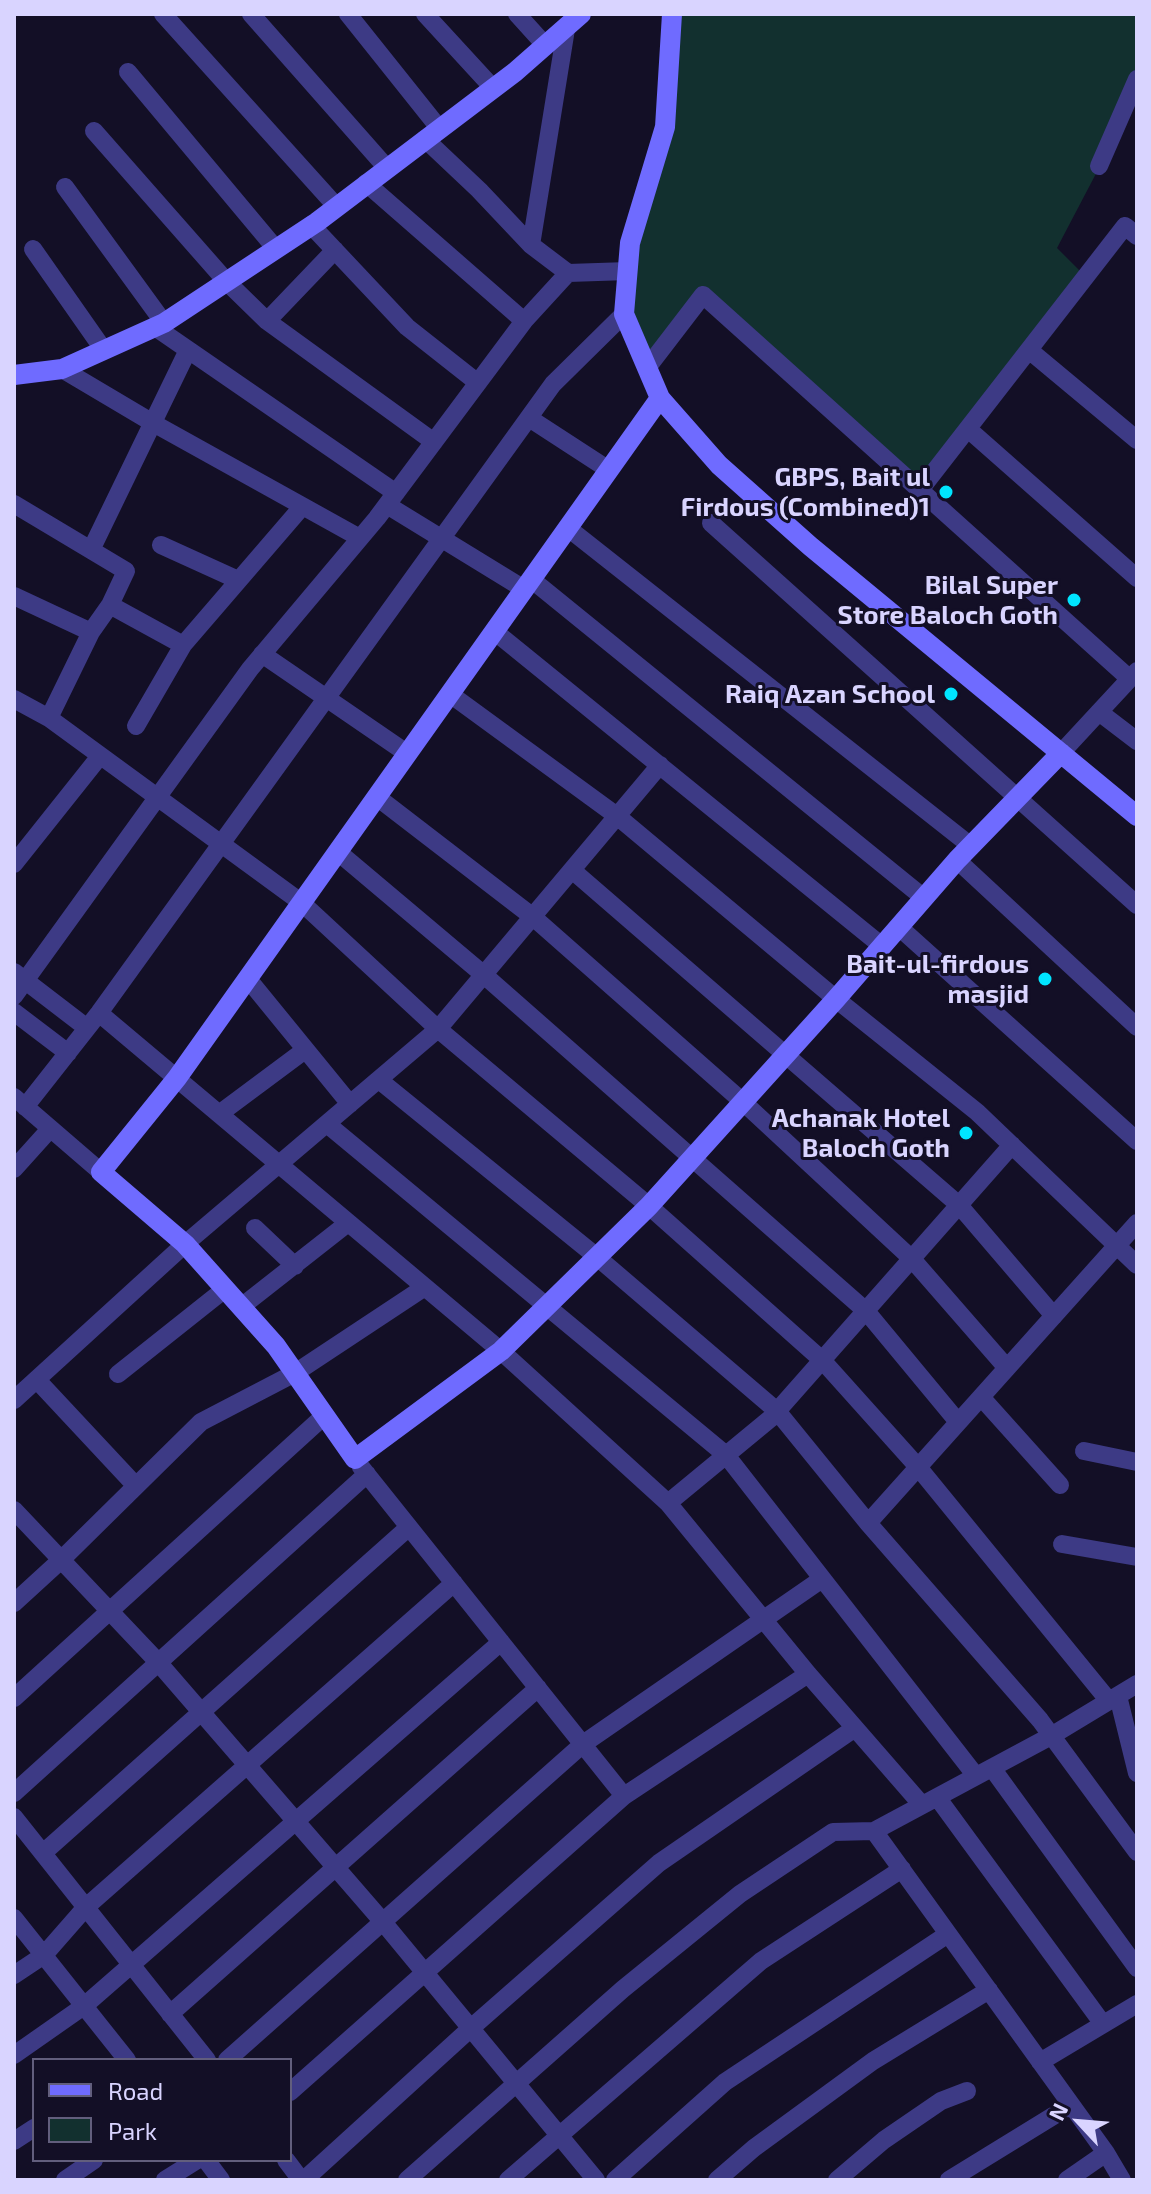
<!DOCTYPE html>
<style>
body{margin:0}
#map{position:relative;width:1151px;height:2194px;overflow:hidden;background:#130f26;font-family:"Exo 2",sans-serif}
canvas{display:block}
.frame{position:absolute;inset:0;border:16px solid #d9d4ff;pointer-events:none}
.legend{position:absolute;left:32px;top:2058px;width:260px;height:104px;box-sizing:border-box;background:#130f26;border:2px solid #625e7d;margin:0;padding:10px 14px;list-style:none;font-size:24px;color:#d9d4ff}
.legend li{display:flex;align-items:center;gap:16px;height:40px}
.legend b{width:40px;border:2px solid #625e7d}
.north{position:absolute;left:1039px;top:2082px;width:80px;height:80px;-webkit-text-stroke:6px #130f26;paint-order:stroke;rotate:296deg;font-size:22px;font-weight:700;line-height:32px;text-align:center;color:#d9d4ff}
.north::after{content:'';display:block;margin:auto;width:28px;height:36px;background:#d9d4ff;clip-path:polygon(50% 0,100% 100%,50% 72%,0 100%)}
</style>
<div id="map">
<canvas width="1151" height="2194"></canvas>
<div class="frame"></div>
<ul class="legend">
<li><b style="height:10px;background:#6f6bff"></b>Road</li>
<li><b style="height:22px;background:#12302f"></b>Park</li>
</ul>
<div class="north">N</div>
</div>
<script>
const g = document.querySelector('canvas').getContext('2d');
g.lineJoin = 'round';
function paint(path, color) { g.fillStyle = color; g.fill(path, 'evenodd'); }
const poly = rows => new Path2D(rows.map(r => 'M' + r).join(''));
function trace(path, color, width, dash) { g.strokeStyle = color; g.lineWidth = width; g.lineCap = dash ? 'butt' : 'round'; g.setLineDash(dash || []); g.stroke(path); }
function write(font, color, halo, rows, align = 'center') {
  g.font = font + ' "Exo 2",sans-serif'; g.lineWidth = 6; g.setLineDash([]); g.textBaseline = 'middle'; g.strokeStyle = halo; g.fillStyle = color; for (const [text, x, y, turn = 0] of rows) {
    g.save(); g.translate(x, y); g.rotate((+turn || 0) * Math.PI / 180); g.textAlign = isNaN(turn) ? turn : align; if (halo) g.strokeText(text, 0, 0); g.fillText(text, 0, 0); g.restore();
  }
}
paint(poly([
 [673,14,1137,14,1137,75,1100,166,1057,248,1086,277,921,490,704,295,648,367,625,313,665,126]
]), '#12302f');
trace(poly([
 [163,14,336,206],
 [251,14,386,167],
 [348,14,439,128],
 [425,14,493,88],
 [517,14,545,45],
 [128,72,276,249],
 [94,131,226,281,267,321,434,442],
 [425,139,479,190,531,245,568,273],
 [1099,166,1137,79],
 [366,183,524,321],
 [65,187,164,323],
 [311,225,407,327,478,383],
 [531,245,566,29],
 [33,249,103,349],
 [267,321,335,250],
 [155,327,396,493],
 [1029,350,1137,440],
 [647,368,703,295,1130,679],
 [62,369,153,423,360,538],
 [529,418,609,470],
 [968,429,1137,578],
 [920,490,1125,226,1137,236],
 [14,504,126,571,110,605,91,632,49,718],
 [387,505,524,589],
 [711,523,1137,905],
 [568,528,971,846],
 [161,545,238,580],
 [91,550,188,350],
 [531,579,924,898],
 [14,596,91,632],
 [110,605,183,645],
 [494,631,882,946],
 [262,654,408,754],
 [450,694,617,816,836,999,977,1112,1137,1265],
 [14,699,49,718,302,903,438,1029,649,1206,822,1360,918,1467,1109,1701],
 [1099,712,1137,741],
 [136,726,183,645,301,508],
 [1061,753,1137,671],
 [377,797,533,917,743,1102,912,1259,1007,1368],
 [338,852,484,975,866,1311,958,1422],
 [957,860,1137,1027],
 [14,864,100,756],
 [572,870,959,1205,1054,1316],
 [899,927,1137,1141],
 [14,972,87,1028],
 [248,979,350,1104],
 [14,996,250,669,377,518,524,321,568,273,628,271],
 [14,1012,68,1053],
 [99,1013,501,1351,668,1503,808,1674,922,1805],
 [379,1080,597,1257,777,1411,868,1523,1040,1720,1137,1852],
 [14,1097,101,1172],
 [25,1107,99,1013,553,384,624,314],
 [219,1114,305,1050],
 [327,1124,726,1455,976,1776],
 [14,1169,50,1129],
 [255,1228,295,1266],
 [241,1307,348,1223],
 [118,1374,225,1289],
 [37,1380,136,1486],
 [981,1397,1060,1485],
 [14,1400,185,1244,438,1029,660,765],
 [1084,1451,1137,1462],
 [361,1467,624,1796],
 [668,1503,771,1418,1012,1145],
 [14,1510,157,1661,383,1922,596,2180],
 [868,1523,1137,1223],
 [1062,1544,1137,1557],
 [14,1603,61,1560,201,1422,295,1373,425,1287],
 [1118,1696,1137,1773],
 [14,1698,324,1416],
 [992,1768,1137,1968],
 [14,1793,367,1474],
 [937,1797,1103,2024],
 [14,1817,207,2060],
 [874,1831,1106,2153,1122,2180],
 [43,1853,409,1527],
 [14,1918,127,2060],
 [14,1975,44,1955,86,1907,454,1583],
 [170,2014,538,1688],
 [14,2055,84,2006,501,1642],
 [227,2060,583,1744,822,1579],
 [1040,2062,1137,2004],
 [290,2092,624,1796,808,1674],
 [14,2141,34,2128],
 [206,2160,221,2180],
 [286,2160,301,2180],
 [65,2180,94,2160],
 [165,2180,197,2160],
 [304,2180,471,2028,659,1863,855,1728],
 [407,2180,623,1989,740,1894,833,1832,874,1831,1051,1736,1137,1684],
 [508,2180,761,1961,902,1869],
 [615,2180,725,2082,948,1934],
 [717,2180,754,2148,873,2061,989,1990],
 [837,2180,884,2140,941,2101,967,2091],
 [949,2180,1071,2105],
 [1067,2180,1106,2153]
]), '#3d3a85', 18);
trace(poly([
 [672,14,665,127,630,243,624,314,660,398,719,465,810,546,1137,816],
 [14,375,62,369,164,323,317,222,515,72,581,14],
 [660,398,177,1078,101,1172,185,1244,276,1346,355,1459,501,1351,649,1206,836,999,957,860,1061,753]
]), '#6f6bff', 20);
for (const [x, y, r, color] of [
 [946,492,8,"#00e5ff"],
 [1074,600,8,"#00e5ff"],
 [951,694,8,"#00e5ff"],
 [1045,979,8,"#00e5ff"],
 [966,1133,8,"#00e5ff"]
]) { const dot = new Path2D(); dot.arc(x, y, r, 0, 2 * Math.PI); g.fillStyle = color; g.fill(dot); trace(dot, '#130f26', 3); }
write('bold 26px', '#d9d4ff', '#130f26', [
 ["GBPS, Bait ul",930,477],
 ["Firdous (Combined)1",930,507],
 ["Bilal Super",1058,585],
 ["Store Baloch Goth",1058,615],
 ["Raiq Azan School",935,694],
 ["Bait-ul-firdous",1029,964],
 ["masjid",1029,994],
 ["Achanak Hotel",950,1118],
 ["Baloch Goth",950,1148]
], 'right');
</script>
